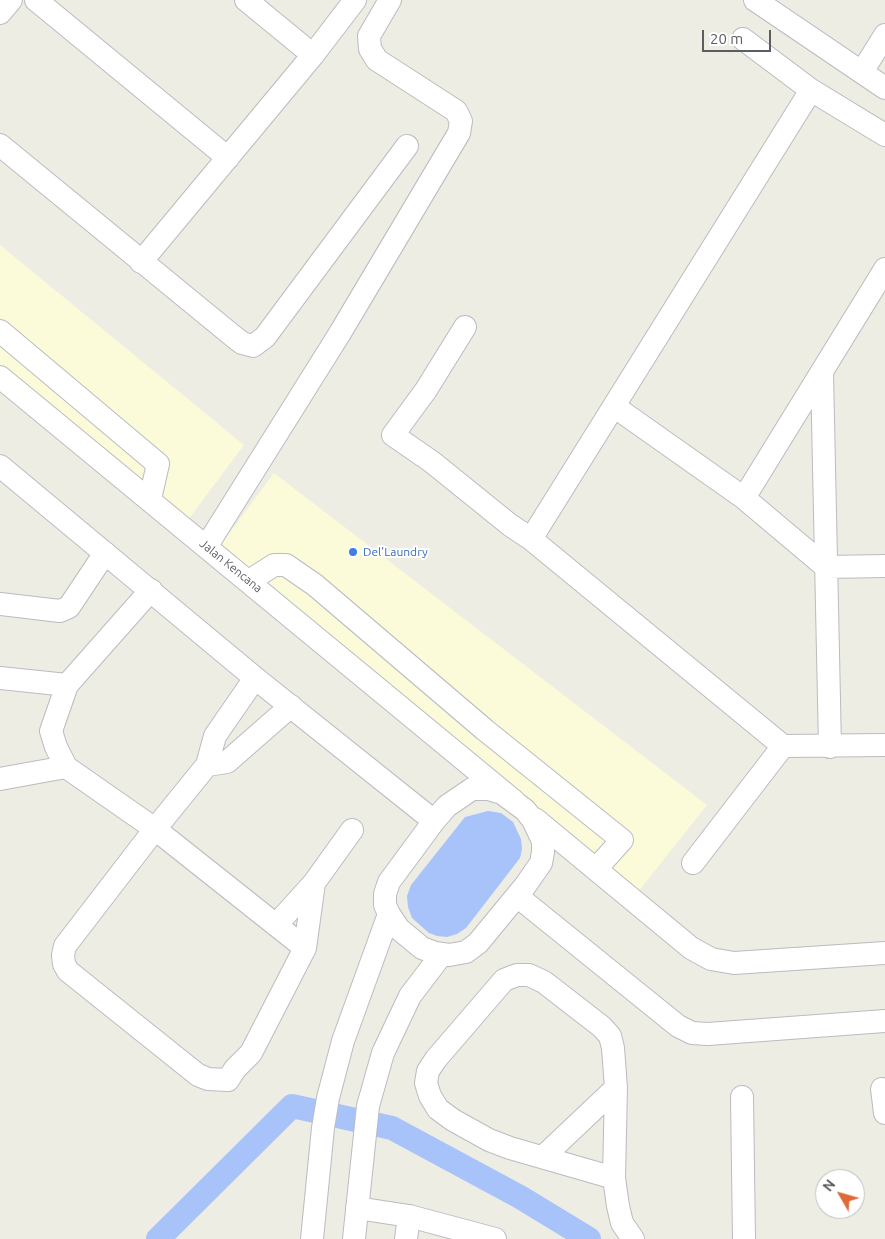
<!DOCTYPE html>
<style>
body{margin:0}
#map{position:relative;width:885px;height:1239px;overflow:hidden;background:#edede3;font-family:Ubuntu,sans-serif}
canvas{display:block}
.north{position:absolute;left:815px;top:1169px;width:50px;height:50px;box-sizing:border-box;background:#fff;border:1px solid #bdbec1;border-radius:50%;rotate:308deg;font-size:14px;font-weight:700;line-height:20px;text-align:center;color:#5b5d63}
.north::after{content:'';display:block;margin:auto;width:18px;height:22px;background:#dd6a39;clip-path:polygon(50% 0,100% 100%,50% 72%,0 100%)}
.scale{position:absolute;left:702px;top:30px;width:69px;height:22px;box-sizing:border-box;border:2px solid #5b5d63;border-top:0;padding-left:6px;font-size:15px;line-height:18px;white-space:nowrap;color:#5b5d63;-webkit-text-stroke:4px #fff;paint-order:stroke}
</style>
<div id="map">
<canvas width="885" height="1239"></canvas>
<div class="north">N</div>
<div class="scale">20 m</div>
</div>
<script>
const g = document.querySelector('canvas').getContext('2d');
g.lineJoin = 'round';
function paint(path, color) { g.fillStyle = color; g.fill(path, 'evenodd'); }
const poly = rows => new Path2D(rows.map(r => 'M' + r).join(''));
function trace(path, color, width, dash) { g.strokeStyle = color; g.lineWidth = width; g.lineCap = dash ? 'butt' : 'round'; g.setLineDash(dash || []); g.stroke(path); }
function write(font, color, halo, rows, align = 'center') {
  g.font = font + ' Ubuntu,sans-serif'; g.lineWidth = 4; g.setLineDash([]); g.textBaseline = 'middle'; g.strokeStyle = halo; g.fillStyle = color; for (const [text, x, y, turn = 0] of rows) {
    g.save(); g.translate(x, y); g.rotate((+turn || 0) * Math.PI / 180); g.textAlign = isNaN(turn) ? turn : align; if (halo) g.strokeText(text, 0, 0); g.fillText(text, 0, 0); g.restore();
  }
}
paint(poly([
 [0,245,244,445,185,524,0,368],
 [274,473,707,805,638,892,216,551]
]), '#fbfbda');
paint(poly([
 [488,811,501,813,513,822,521,839,522,849,520,858,466,928,457,934,447,937,437,936,429,933,412,918,408,907,407,896,411,885,465,817]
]), '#a7c3f9');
trace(poly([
 [158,1239,292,1106,392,1128,520,1197,589,1239]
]), '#a7c3f9', 24);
const street = poly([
 [36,0,228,158],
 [246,0,313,55],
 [755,0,885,88],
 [0,13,11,0],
 [743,39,811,90,885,135],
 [862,72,885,35],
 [0,145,233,336,242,343,253,346,265,337,407,146],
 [141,262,313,55,355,0],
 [465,327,426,390,393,435,432,462,510,525,531,539],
 [0,331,158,464,150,499],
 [822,372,830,747],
 [0,377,514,801],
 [615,407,744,498,826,567,885,566],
 [0,466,255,678,434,821],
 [744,498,885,269],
 [206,547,340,333,459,133,461,121,456,111,377,60,370,49,369,36,390,0],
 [249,581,274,565,286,565,315,585,485,730,622,840,596,869],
 [151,590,67,685,51,731,56,747,66,767,155,829,305,948],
 [0,604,60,611,69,607,105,553],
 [0,678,67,685],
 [255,678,215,736,207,765,155,829,65,946,63,955,64,964,68,971,198,1075,208,1079,228,1080,235,1069,251,1053,305,948,314,883,352,830],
 [783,746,531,539,811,90],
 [207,765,227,762,291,706],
 [0,779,66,767],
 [472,789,488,789,502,793,525,810,533,820,543,841,543,852,541,863,525,886,478,943,466,952,449,955,435,953,422,948,399,929,389,914,385,905,385,894,389,882,434,821,447,806,472,789],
 [535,819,691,948,711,959,734,963,885,953],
 [693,863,783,746,885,745],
 [517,896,678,1026,692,1033,708,1034,885,1021],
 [276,925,314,883],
 [882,1089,885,1113],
 [742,1097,744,1239],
 [543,1157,616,1088,613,1048,610,1036,602,1027,544,982,529,975,517,975,504,980,436,1059,428,1071,426,1083,430,1096,438,1109,453,1120,489,1140,510,1148,614,1178,618,1206,622,1223,633,1239],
 [614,1178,616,1088],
 [357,1208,409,1216,495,1239],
 [312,1239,323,1128,328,1098,343,1041,389,914],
 [354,1239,368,1106,383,1053,410,996,442,954],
 [406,1239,409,1216]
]);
trace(street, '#bbbbc1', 24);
trace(street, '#fff', 22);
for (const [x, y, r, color] of [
 [353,552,5,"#3f7fe0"]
]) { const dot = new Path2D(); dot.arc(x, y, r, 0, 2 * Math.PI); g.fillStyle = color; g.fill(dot); trace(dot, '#fff', 2); }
write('12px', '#366cbe', '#fff', [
 ["Del'Laundry",363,552]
], 'left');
write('12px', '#5b5d63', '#fff', [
 ["Jalan Kencana",231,566,39]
]);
</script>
